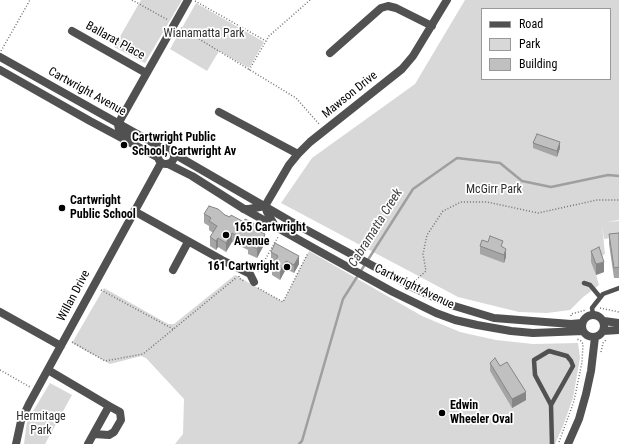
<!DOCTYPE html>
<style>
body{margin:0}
#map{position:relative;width:619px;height:444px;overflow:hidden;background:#fff;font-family:"Roboto Condensed",sans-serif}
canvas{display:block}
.legend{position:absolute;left:481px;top:8px;width:130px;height:72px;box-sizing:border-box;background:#fff;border:1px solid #999;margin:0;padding:5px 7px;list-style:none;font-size:12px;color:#000}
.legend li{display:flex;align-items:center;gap:8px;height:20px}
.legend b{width:20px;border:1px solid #999}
</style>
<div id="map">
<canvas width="619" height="444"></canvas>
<ul class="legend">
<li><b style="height:5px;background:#515151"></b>Road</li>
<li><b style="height:11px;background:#d8d8d8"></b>Park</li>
<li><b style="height:11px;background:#c0c0c0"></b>Building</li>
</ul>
</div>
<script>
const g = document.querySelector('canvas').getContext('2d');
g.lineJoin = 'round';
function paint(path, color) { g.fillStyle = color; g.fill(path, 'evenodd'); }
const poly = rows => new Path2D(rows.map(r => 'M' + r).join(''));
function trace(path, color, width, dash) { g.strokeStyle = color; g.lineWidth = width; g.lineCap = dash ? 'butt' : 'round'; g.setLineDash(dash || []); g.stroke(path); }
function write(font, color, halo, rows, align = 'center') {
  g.font = font + ' "Roboto Condensed",sans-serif'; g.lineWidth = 3.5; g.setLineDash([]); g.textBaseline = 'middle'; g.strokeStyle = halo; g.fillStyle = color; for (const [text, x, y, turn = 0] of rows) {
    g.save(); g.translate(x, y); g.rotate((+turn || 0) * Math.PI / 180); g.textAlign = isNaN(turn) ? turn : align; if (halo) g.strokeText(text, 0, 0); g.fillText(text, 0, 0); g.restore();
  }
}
paint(poly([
 [141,0,182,0,145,63,114,47],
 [465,0,619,0,619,220,607,222,619,221,619,237,604,239,602,226,605,254,592,261,599,285,582,298,570,310,547,313,519,312,458,297,281,203,312,158,415,84],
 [482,9,610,9,610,79,482,79],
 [196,3,264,42,249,68,219,51,207,71,170,49],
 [309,251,422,316,460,332,496,340,533,344,578,343,580,358,573,398,563,426,555,444,175,444,183,434,184,399,146,358,141,356,110,364,72,343,104,288,168,324,174,324,235,275,283,302],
 [50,383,72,395,45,444,24,444,27,421]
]), '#d8d8d8');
trace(poly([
 [299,444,302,441,343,299,413,189,457,158,500,163,522,181,551,187,608,175,619,176]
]), '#9f9f9f', 2.5);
trace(poly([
 [132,0,168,20],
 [195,1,266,41],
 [181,28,296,98,320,125],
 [1,51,30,0],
 [249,70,269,36,310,0],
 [258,272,278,237],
 [239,276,239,278,244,281],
 [416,280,426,271,423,254,427,235,443,211,461,202,487,202,538,213,597,200,619,200],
 [258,288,283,302,308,253],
 [101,290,173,329],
 [600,308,619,312],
 [571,316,571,314,586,310],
 [72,342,105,361,143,354,237,277],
 [601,352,603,343,607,339],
 [0,370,30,387],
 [559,442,574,401,582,362,583,344,581,341,577,339]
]), '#737373', 1.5, [1, 2]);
trace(poly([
 [584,283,590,285,600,297],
 [593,314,592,308,603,294,619,288],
 [551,405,573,366,571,361,567,356,549,351,534,360,535,375,551,405,552,444]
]), '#515151', 4.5);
trace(poly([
 [72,31,146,73],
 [330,53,381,8,388,6,396,8,432,26],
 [219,112,298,154],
 [132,143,130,139,119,130,118,124,188,0],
 [265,206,289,165,298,154,310,142,402,69,413,56,447,0],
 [265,206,267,212,275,226],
 [244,209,249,209,265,206],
 [134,211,222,260,250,274,254,282],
 [173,270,188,242],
 [0,312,61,346],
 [48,370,109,406,88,444],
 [94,434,109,435,114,432,121,420,120,412,109,406],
 [16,444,21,421,29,404,161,163]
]), '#515151', 8);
trace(poly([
 [0,57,162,148],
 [0,70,90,121,157,157],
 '158 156a8 8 0 1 1 16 0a8 8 0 1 1-16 0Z',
 [174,154,290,221,410,286,451,305,494,318,571,324,582,323],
 [168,164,192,176,244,209,317,250,393,292,436,313,455,320,477,325,511,331,533,333,583,331],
 '582 326a11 11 0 1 1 22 0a11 11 0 1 1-22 0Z',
 [604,321,619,323],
 [603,331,619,330],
 [568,444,579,419,586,394,591,371,595,337]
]), '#515151', 8);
paint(poly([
 [533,143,560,148,557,157,533,148],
 [204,214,225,215,261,232,265,243,257,258,248,254,248,250,232,242,226,252,218,247,216,250,210,246,210,237,213,233,209,230,209,226,204,223],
 [619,233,619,278,614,278,609,244,609,234],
 [480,246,503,247,506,257,504,263,480,254],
 [591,251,604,272,596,275,591,262],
 [271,252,299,264,294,273,286,269,280,280,272,275,272,267,274,262,271,260],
 [490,363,500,366,526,400,512,408,490,371]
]), '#a5a5a5');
paint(poly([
 [560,142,560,148,557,157,557,151],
 [232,233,232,242,226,252,226,243],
 [265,234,265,243,257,258,257,249],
 [218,238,218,247,216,250,216,241],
 [506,249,506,257,504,263,504,255],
 [299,256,299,264,294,273,294,265],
 [286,261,286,269,280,280,280,271],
 [604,262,604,272,596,275,596,264],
 [526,392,526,400,512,408,512,399]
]), '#868686');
const building = poly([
 [537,134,560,142,557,151,533,143,537,134],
 [209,206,218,209,225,215,230,217,231,215,244,222,245,219,261,227,258,231,265,234,257,249,248,244,249,242,232,233,226,243,218,238,216,241,210,237,217,226,209,221,211,218,210,217,204,214,209,206],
 [619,233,619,267,614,268,609,234,619,233],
 [490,236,503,241,501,246,506,249,504,255,480,246,482,240,488,242,490,236],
 [275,243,299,256,294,265,286,261,280,271,272,267,278,256,271,252,275,243],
 [599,247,604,262,596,264,591,251,599,247],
 [495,358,500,366,507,362,526,392,512,399,490,363,495,358]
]);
paint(building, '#c0c0c0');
trace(building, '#868686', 1);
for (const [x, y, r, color] of [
 [124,145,4,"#000"],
 [62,208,4,"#000"],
 [226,235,4,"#000"],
 [287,267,4,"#000"],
 [442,413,4,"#000"]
]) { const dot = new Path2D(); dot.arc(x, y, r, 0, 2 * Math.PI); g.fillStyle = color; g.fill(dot); trace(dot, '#fff', 1.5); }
write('12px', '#2f2f2f', '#fff', [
 ["Wianamatta Park",204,34],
 ["McGirr Park",494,190],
 ["Hermitage",41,417],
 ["Park",41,431]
]);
write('12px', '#000', '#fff', [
 ["Ballarat Place",115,41,29],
 ["Cartwright Avenue",87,92,29],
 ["Mawson Drive",350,95,-39],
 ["Cartwright Avenue",414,287,26],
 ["Willan Drive",74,296,-62]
]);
write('bold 12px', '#000', '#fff', [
 ["Cartwright Public",132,138],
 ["School, Cartwright Av",132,152],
 ["Cartwright",70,201],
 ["Public School",70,215],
 ["165 Cartwright",234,228],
 ["Avenue",234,242],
 ["161 Cartwright",279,267,"right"],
 ["Edwin",450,406],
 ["Wheeler Oval",450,420]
], 'left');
write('italic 13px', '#404040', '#fff', [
 ["Cabramatta Creek",376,228,-58]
]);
</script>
